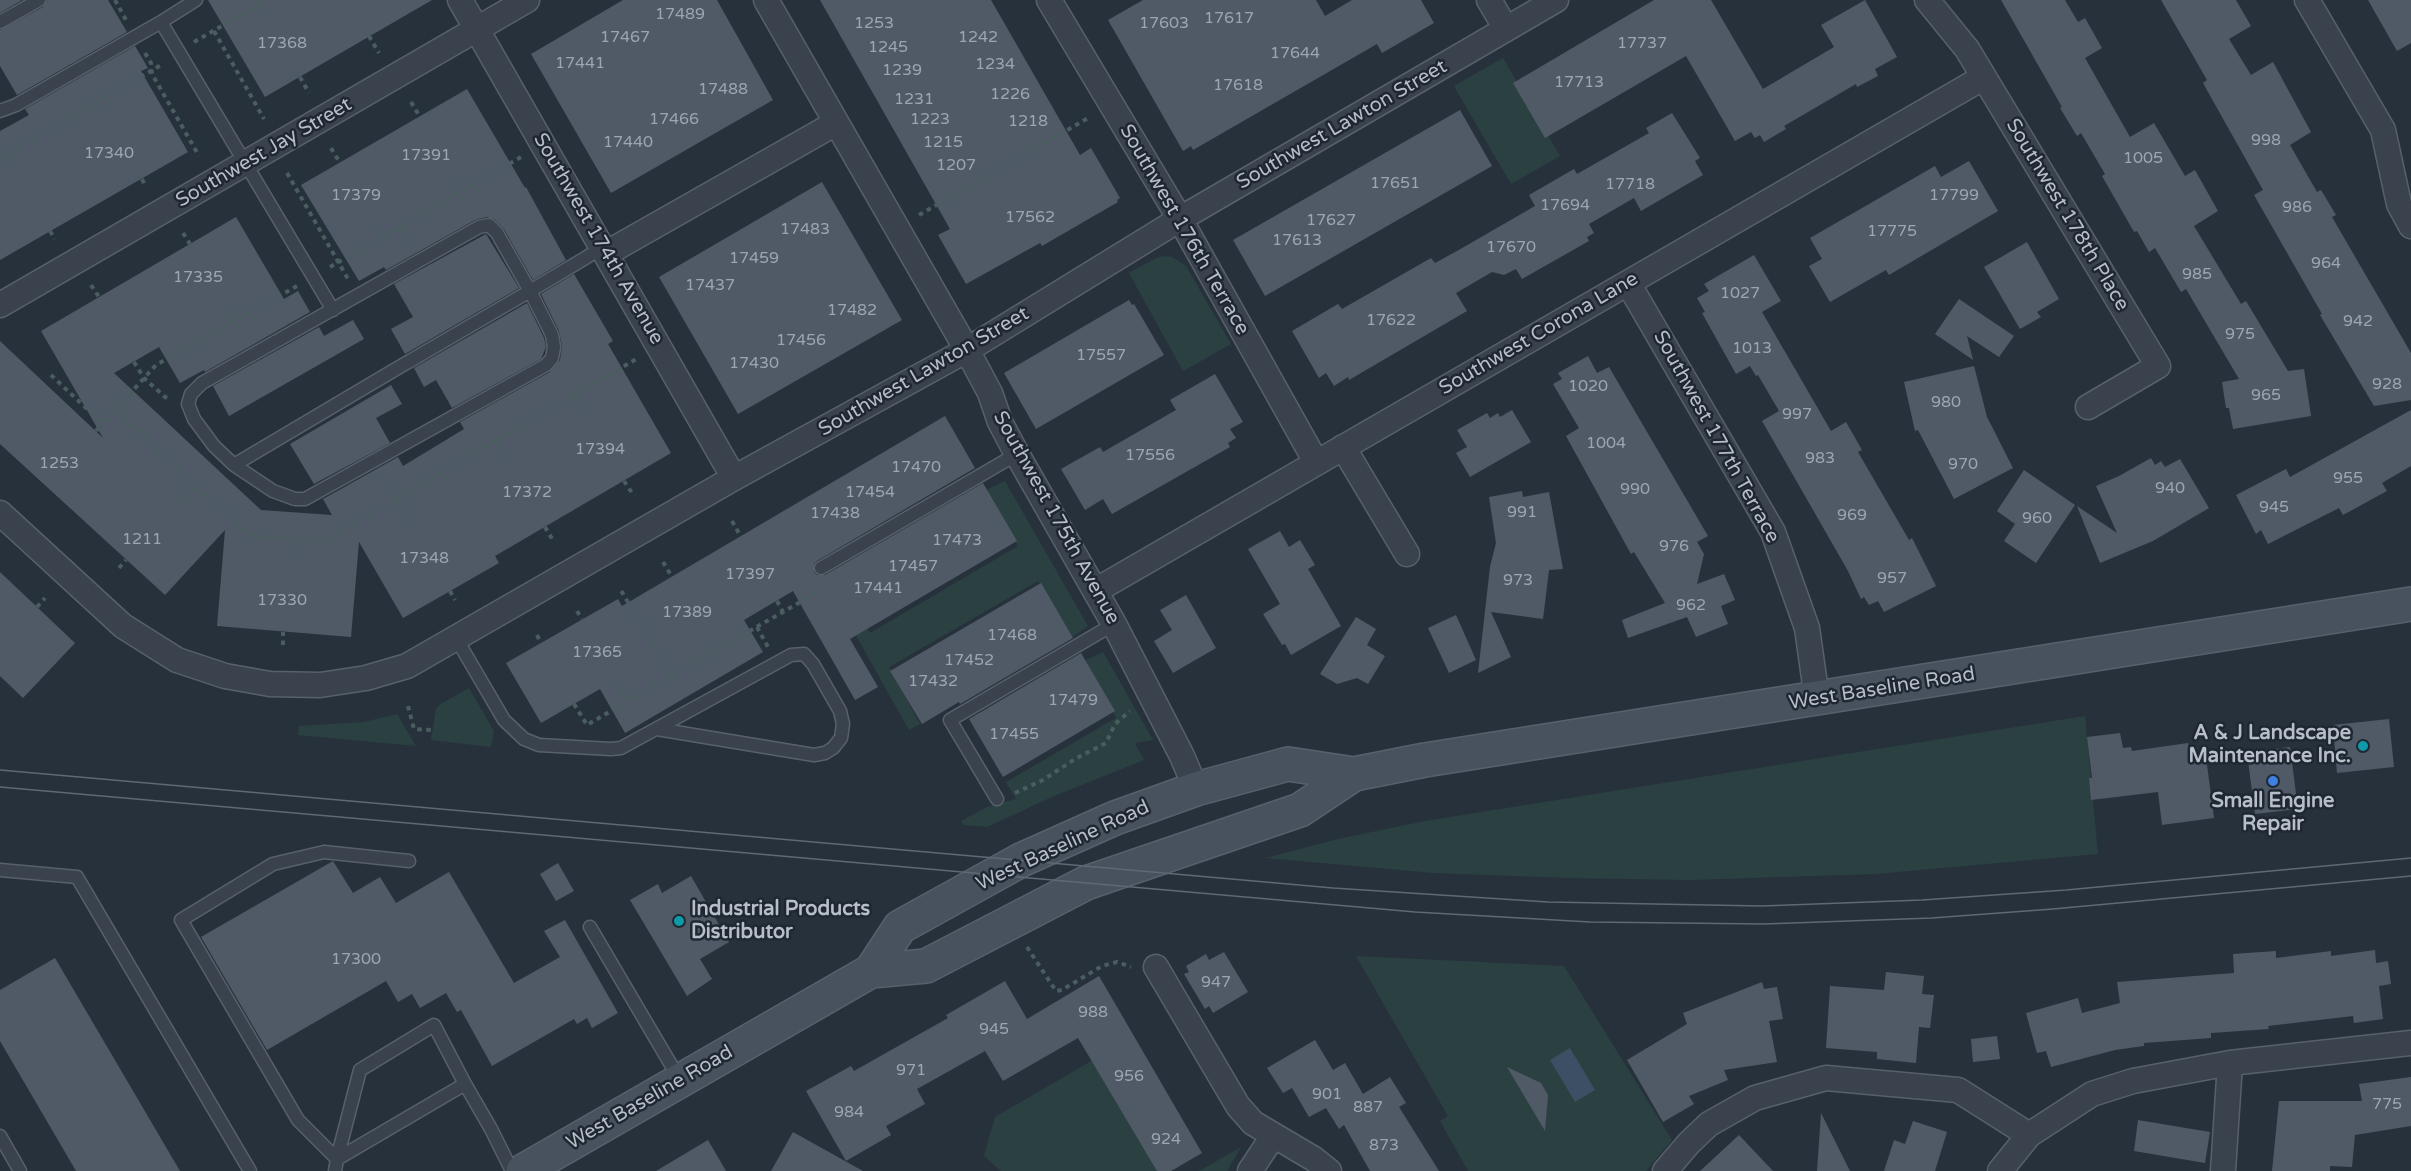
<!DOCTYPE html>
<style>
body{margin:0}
canvas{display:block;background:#26313c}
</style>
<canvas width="2411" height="1171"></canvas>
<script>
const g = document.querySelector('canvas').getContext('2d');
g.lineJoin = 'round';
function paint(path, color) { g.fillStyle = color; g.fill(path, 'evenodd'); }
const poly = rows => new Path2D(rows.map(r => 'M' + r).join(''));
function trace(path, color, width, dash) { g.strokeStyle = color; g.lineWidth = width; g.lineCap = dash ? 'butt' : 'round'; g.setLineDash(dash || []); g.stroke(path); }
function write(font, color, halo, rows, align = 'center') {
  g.font = font + ' "Varela Round",sans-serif'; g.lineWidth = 5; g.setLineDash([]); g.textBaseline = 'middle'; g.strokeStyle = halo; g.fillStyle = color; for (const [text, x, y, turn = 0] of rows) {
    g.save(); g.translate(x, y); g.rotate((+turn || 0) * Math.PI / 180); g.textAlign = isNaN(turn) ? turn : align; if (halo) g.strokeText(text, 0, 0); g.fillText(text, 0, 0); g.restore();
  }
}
paint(poly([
 [1503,58,1560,156,1511,184,1454,86],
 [1164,256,1172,257,1186,266,1231,344,1183,371,1129,273,1156,258],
 [1005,481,1088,626,1071,638,1038,581,889,667,920,724,909,730,826,582,836,576,870,633,1018,546,986,490],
 [1103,652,1153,740,1135,743,1144,760,1054,796,987,827,963,825,961,821,987,807,1016,799,1006,782,1116,718,1084,661],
 [469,688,494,731,491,747,431,740,436,709,439,705],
 [397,714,416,746,298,735,299,726,364,722],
 [2085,716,2098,854,1875,874,1689,880,1569,878,1434,873,1266,858,1338,839,1425,821],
 [1356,956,1564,966,1672,1140,1646,1171,1468,1171,1440,1121,1448,1116],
 [1093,1060,1158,1171,1001,1171,984,1156,995,1117],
 [1241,1147,1227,1171,1199,1171]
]), '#2b4040');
paint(poly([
 [1570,1048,1595,1090,1575,1102,1550,1060]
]), '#3d4f64');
paint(poly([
 [0,0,22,0,0,13],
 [47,0,108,0,127,32,17,95,0,66,0,30,43,7],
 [208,0,432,0,265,97],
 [623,0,717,0,773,100,611,193,531,54],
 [820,0,991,0,1080,155,1091,148,1120,198,1117,200,1118,202,1042,246,1040,243,966,284,938,235,950,229],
 [1143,0,1316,0,1325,16,1352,0,1421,0,1434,23,1382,53,1377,44,1193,150,1191,146,1183,151,1108,20],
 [1654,0,1711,0,1763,89,1834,47,1821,25,1865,0,1897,57,1875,69,1878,76,1857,87,1856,84,1784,126,1786,129,1764,142,1760,135,1755,138,1751,132,1735,141,1686,56,1545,138,1513,83],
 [2001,0,2065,0,2078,22,2085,18,2102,48,2085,58,2130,137,2154,123,2185,176,2195,170,2218,211,2194,226,2241,304,2246,301,2288,371,2304,369,2311,416,2233,429,2229,408,2226,408,2222,382,2239,379,2186,289,2181,292,2155,248,2149,252,2137,231,2134,232,2102,176,2105,174,2081,133,2077,136,2060,108,2062,107],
 [2161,0,2236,0,2251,26,2229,39,2251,75,2273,62,2311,132,2290,145,2317,192,2321,190,2336,215,2332,217,2411,353,2411,400,2374,406,2320,315,2322,314,2254,195,2263,190,2203,83,2207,80],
 [2368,0,2411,0,2411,43,2397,51],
 [135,46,148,68,141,71,188,152,0,260,0,131,29,115,25,109],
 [467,89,525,188,526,187,566,260,533,280,504,229,494,219,487,217,475,220,386,270,384,267,359,281,301,185],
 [1460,110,1492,166,1265,296,1233,240],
 [1672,113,1700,158,1695,161,1703,175,1641,211,1634,198,1589,224,1594,233,1587,237,1589,241,1522,279,1516,269,1504,275,1492,272,1456,293,1467,311,1349,380,1348,377,1334,386,1326,373,1319,378,1292,331,1338,304,1342,309,1431,258,1435,263,1457,251,1535,206,1529,195,1574,169,1577,174,1649,133,1646,128],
 [1969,161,1998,211,1889,275,1886,270,1830,302,1809,266,1822,259,1810,238,1935,166,1941,177],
 [822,182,902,320,738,414,659,277],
 [236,217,284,299,298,291,310,312,205,372,204,370,180,383,159,347,114,373,261,510,332,515,323,499,398,457,403,466,464,429,460,422,550,372,560,360,562,346,559,331,541,294,574,274,613,341,608,344,671,453,495,556,499,563,403,618,359,542,351,637,217,626,225,530,165,595,0,444,0,341,103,438,41,331],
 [486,234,519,288,405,354,391,329,413,317,394,284],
 [2027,242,2059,299,2037,312,2041,317,2020,329,1984,267],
 [1754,255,1781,301,1762,312,1831,431,1846,422,1862,450,1858,452,1909,540,1912,538,1936,586,1884,612,1878,601,1869,605,1864,597,1861,599,1848,571,1762,421,1779,411,1758,375,1756,376,1750,366,1736,374,1702,313,1705,312,1697,298,1709,291,1704,284],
 [1959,299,2014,336,1999,357,1967,336,1973,360,1935,334],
 [1129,300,1132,305,1134,304,1164,355,1036,429,1004,373],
 [527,303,544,338,546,347,541,359,452,408,436,380,424,387,414,368],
 [353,320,364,339,229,416,213,386,319,327,324,336],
 [1588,356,1597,373,1609,367,1708,536,1697,542,1704,554,1697,584,1724,574,1735,600,1721,606,1728,624,1696,637,1687,617,1628,638,1622,620,1665,603,1634,552,1631,554,1566,436,1579,428,1553,384,1562,379,1558,373],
 [1974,366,1987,417,2013,468,1954,499,1918,430,1915,431,1904,382],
 [1215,374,1243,422,1230,429,1236,438,1228,443,1230,447,1112,514,1103,499,1085,510,1061,469,1100,447,1103,452,1176,410,1170,400],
 [391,385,402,404,376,418,390,443,314,484,290,444],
 [1512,410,1531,442,1470,477,1456,453,1467,447,1457,430,1487,413,1490,418,1498,413,1500,417],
 [2411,410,2411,466,2382,483,2387,491,2343,515,2339,508,2268,544,2261,530,2256,534,2236,495,2286,469,2290,477],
 [945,416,975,468,817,561,814,564,814,572,817,575,825,575,983,483,1017,541,850,639,878,687,855,700,793,591,744,620,763,652,625,733,600,689,541,723,506,663,618,599,622,606],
 [2151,458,2155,465,2161,461,2165,467,2180,459,2209,508,2153,541,2100,563,2077,506,2117,533,2096,486,2119,476],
 [2024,470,2075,505,2036,563,2004,541,2015,524,1997,511],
 [1522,491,1523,497,1549,492,1563,569,1549,570,1543,619,1491,612,1511,657,1478,673,1490,567,1496,543,1489,497],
 [1280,531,1289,547,1300,540,1315,565,1308,569,1341,626,1291,655,1285,644,1282,645,1263,614,1280,604,1248,549],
 [0,572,75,643,23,698,0,676],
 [1041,583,1073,638,960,704,959,702,922,724,890,671],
 [1186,595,1216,648,1173,673,1154,641,1172,630,1160,610],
 [1456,615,1476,660,1449,673,1428,628],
 [1356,617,1376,629,1367,645,1385,656,1368,684,1357,678,1337,684,1320,674],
 [1081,653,1115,711,1003,777,969,719],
 [2389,719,2394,767,2337,773,2333,725],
 [2120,733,2123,748,2131,747,2132,751,2188,743,2190,758,2206,757,2214,818,2162,825,2158,792,2091,800,2089,778,2092,778,2087,737],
 [2290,747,2298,809,2255,814,2247,753],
 [333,861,353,893,380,877,396,903,449,872,514,983,560,957,544,931,565,920,618,1013,592,1028,587,1018,577,1024,574,1019,492,1066,461,1010,457,1012,446,993,420,1008,412,994,398,1002,386,981,267,1050,201,937],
 [558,863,574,891,556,901,540,874],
 [691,876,729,942,700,959,712,979,687,996,630,900,658,884,662,893],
 [2375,950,2376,963,2388,961,2391,984,2379,986,2383,1019,2354,1023,2353,1016,2268,1026,2269,1029,2211,1033,2211,1038,2144,1043,2144,1046,2115,1050,2051,1067,2046,1051,2037,1053,2026,1013,2078,998,2082,1013,2120,1003,2117,982,2234,973,2233,954,2276,951,2276,958,2331,951,2331,956],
 [1224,952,1248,992,1213,1013,1209,1006,1205,1009,1184,974,1189,972,1186,966,1206,954,1209,960],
 [55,958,180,1171,76,1171,0,1041,0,990],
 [1886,972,1924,976,1922,994,1934,995,1930,1028,1919,1027,1916,1063,1877,1059,1877,1052,1826,1048,1830,986,1884,990],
 [1099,976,1202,1153,1171,1171,1157,1171,1078,1038,1003,1081,985,1051,917,1089,925,1104,886,1126,891,1135,846,1161,806,1091,851,1066,854,1071,948,1018,946,1015,1005,981,1027,1019],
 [1762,982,1764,989,1777,987,1783,1019,1769,1021,1777,1062,1724,1070,1728,1080,1689,1096,1694,1104,1663,1122,1627,1060,1687,1024,1683,1013],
 [1997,1036,2000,1059,1973,1062,1971,1039],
 [1315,1040,1333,1070,1345,1063,1363,1094,1390,1077,1406,1103,1399,1107,1439,1171,1370,1171,1344,1125,1339,1129,1326,1108,1309,1117,1292,1088,1283,1093,1267,1068],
 [1507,1067,1541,1083,1548,1095,1545,1131],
 [2411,1077,2411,1126,2355,1135,2352,1167,2330,1166,2330,1171,2272,1171,2279,1101,2362,1101,2359,1084],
 [1821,1113,1850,1171,1817,1171],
 [2138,1120,2210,1132,2205,1163,2134,1151],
 [1913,1121,1947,1132,1935,1171,1884,1171,1894,1140,1905,1144],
 [793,1132,863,1171,771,1171],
 [1739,1135,1773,1171,1700,1171],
 [708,1140,726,1171,656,1171]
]), '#505a67');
const service = poly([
 [0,22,39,0],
 [161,22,196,0],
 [0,111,16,105,161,22,333,310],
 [234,465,273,491,295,499,305,499,546,365,552,358,554,347,552,335,530,291,497,233,489,225,479,227,202,383,191,394,188,404,194,419,214,446,234,465,396,369,530,291,582,260,603,247],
 [821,568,1017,454],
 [456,638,504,720,524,739,539,745,611,749,621,748,791,655,804,654,813,664,840,711,843,724,841,738,833,748,825,753,814,755,657,729],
 [997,799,950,720,1114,624],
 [409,861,324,852,273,864,181,920,298,1120,337,1159,360,1070,434,1025,465,1084],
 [0,870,77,877,250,1171],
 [590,927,680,1080],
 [0,1136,20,1171],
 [335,1171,337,1159,465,1084,491,1129,512,1171]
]);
const minor = poly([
 [460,0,734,478],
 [766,0,967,350,990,393,1000,422,1017,454,1114,624,1182,756,1196,789],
 [1049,0,1180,219,1316,462],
 [1489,0,1506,29],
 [1927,0,1967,49,2158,366,2088,407],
 [2307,0,2383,130,2399,204,2411,226],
 [607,253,836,123],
 [1628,283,1773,532,1807,628,1817,699],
 [0,305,527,0],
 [1343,447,1407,554],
 [0,513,123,626,177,660,225,676,270,684,320,685,366,678,407,666,734,478,967,350,1180,219,1556,0],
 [1095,591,1984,77],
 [1156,967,1238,1106,1253,1123,1314,1159,1329,1171],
 [1250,1171,1273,1136],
 [1665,1171,1689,1143,1709,1124,1755,1098,1826,1078,1958,1090,2029,1135],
 [2000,1171,2029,1135,2092,1094,2133,1081,2230,1063,2411,1043],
 [2223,1171,2230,1063]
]);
const secondary = poly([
 [871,971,900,927,1021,860,1115,818,1196,789,1288,764,1354,774,1425,760,2411,604],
 [523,1171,871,971,926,966,1086,883,1300,810,1354,774]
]);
trace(service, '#58606b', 15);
trace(minor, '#58606b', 27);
trace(secondary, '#58606b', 36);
trace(poly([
 [115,0,126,20],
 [259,5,265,14],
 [214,31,264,119],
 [369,36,379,53],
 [194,42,267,0],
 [145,53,151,63,152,74,199,156],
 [300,77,309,93],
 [97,102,104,113],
 [411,102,420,117],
 [331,148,340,163],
 [6,154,13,165],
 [0,158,163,64],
 [287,173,348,279],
 [142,179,146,187],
 [458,182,463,191],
 [919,215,1090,117],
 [399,228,409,245],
 [378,229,383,237],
 [50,231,55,239],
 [183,233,190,244],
 [330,267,521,157],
 [91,285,99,297],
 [297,286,156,365,115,410,251,536,323,541,638,358],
 [226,308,234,321],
 [134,362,144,378,165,397,171,399],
 [51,375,102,423,115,410],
 [575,395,587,416],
 [96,431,102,423],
 [496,441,508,462],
 [382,477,413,524],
 [624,481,634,496],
 [179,504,196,486],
 [732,521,741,537],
 [545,527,554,542],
 [292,556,293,538],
 [663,562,672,577],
 [119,568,126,560],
 [450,591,455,600],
 [777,601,783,612],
 [37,607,45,598],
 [577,611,582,619],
 [757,627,768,647],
 [537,635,541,643],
 [709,640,715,651],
 [283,645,283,632],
 [671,676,816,593],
 [615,680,628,701],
 [574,704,587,725,671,676,619,587],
 [408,706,414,729,431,730],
 [1015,793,1043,780,1075,759,1106,743,1115,724,1130,711],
 [1027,947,1056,991,1062,990,1102,966,1117,962,1131,967]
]), '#4a5d5f', 4, [4.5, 4.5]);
trace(service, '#3a424d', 12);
trace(minor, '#3a424d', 24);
trace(secondary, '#48525f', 33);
trace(poly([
 [0,770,1333,888,1548,902,1762,906,1922,900,2066,890,2411,858],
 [0,787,1415,912,1590,922,1764,924,1932,918,2053,909,2411,876]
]), '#5e6975', 1.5);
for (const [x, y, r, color] of [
 [2363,746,6,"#0f9aa8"],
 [2273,781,6,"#3f7fe0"],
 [679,921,6,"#0f9aa8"]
]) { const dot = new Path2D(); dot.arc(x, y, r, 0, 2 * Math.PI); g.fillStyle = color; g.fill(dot); trace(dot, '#1f2732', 2); }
write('16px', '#9ca5b0', null, [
 ["17489",680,15],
 ["17617",1229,19],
 ["1253",874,24],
 ["17603",1164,24],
 ["17467",625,38],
 ["1242",978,38],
 ["17368",282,44],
 ["17737",1642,44],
 ["1245",888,48],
 ["17644",1295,54],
 ["17441",580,64],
 ["1234",995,65],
 ["1239",902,71],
 ["17713",1579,83],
 ["17618",1238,86],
 ["17488",723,90],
 ["1226",1010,95],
 ["1231",914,100],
 ["17466",674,120],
 ["1223",930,120],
 ["1218",1028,122],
 ["998",2266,141],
 ["17440",628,143],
 ["1215",943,143],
 ["17340",109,154],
 ["17391",426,156],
 ["1005",2143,159],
 ["1207",956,166],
 ["17651",1395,184],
 ["17718",1630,185],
 ["17379",356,196],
 ["17799",1954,196],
 ["17694",1565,206],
 ["986",2297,208],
 ["17562",1030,218],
 ["17627",1331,221],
 ["17483",805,230],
 ["17775",1892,232],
 ["17613",1297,241],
 ["17670",1511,248],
 ["17459",754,259],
 ["964",2326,264],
 ["985",2197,275],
 ["17335",198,278],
 ["17437",710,286],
 ["1027",1740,294],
 ["17482",852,311],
 ["17622",1391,321],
 ["942",2358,322],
 ["975",2240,335],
 ["17456",801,341],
 ["1013",1752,349],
 ["17557",1101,356],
 ["17430",754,364],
 ["928",2387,385],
 ["1020",1588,387],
 ["965",2266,396],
 ["980",1946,403],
 ["997",1797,415],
 ["1004",1606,444],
 ["17394",600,450],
 ["17556",1150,456],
 ["983",1820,459],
 ["1253",59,464],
 ["970",1963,465],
 ["17470",916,468],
 ["955",2348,479],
 ["940",2170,489],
 ["990",1635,490],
 ["17372",527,493],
 ["17454",870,493],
 ["945",2274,508],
 ["991",1522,513],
 ["17438",835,514],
 ["969",1852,516],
 ["960",2037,519],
 ["1211",142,540],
 ["17473",957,541],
 ["976",1674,547],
 ["17348",424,559],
 ["17457",913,567],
 ["17397",750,575],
 ["957",1892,579],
 ["973",1518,581],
 ["17441",878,589],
 ["17330",282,601],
 ["962",1691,606],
 ["17389",687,613],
 ["17468",1012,636],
 ["17365",597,653],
 ["17452",969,661],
 ["17432",933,682],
 ["17479",1073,701],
 ["17455",1014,735],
 ["17300",356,960],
 ["947",1216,983],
 ["988",1093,1013],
 ["945",994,1030],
 ["971",911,1071],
 ["956",1129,1077],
 ["901",1327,1095],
 ["775",2387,1105],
 ["887",1368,1108],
 ["984",849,1113],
 ["924",1166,1140],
 ["873",1384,1146]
]);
write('20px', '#b6bec8', '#1f2732', [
 ["Southwest Lawton Street",1342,125,-30],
 ["Southwest Jay Street",264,153,-30],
 ["Southwest 178th Place",2067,215,59],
 ["Southwest 176th Terrace",1184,230,60],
 ["Southwest 174th Avenue",598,239,60],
 ["Southwest Corona Lane",1539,334,-30],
 ["Southwest Lawton Street",924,372,-30],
 ["Southwest 177th Terrace",1716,437,61],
 ["Southwest 175th Avenue",1056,518,61],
 ["West Baseline Road",1882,689,-9],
 ["West Baseline Road",1063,846,-25],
 ["West Baseline Road",650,1098,-30]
]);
write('bold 20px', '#b6bec8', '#1f2732', [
 ["A & J Landscape",2351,734],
 ["Maintenance Inc.",2351,757],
 ["Small Engine",2273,802,"center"],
 ["Repair",2273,825,"center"],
 ["Industrial Products",691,910,"left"],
 ["Distributor",691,933,"left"]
], 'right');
</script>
